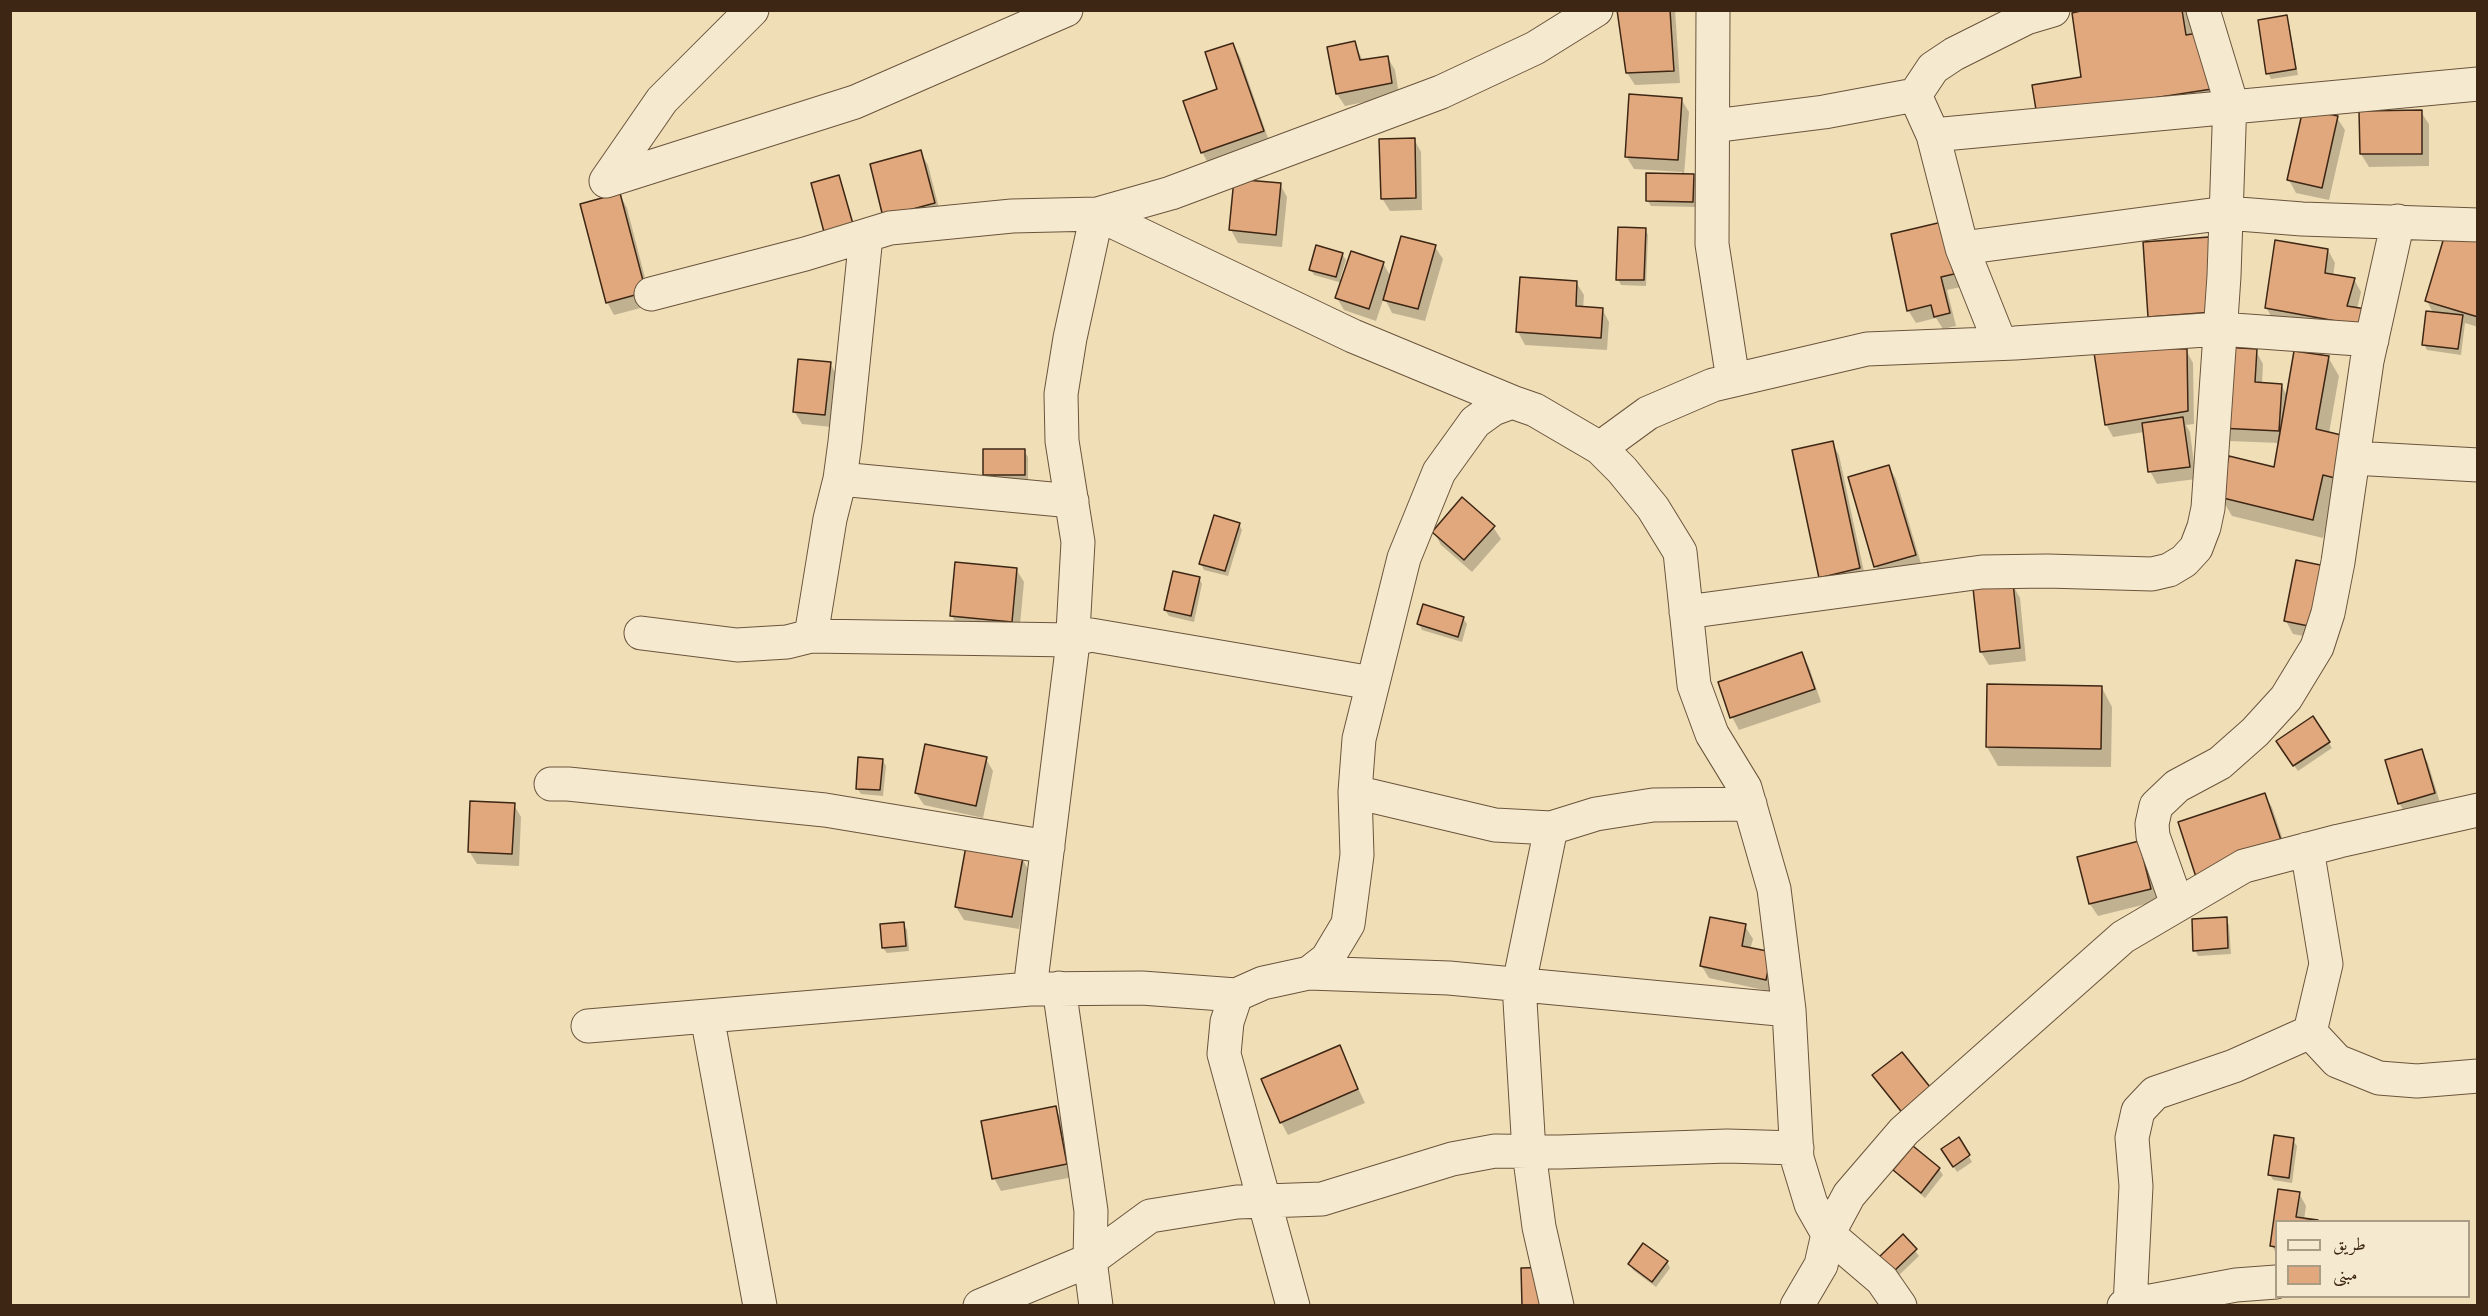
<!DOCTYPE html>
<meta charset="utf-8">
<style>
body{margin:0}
#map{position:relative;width:2488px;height:1316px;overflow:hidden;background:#f0deb6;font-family:"Gentium Book Plus",Amiri,serif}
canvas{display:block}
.frame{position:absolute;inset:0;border:12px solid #3d2614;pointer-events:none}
.legend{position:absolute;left:2275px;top:1220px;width:195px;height:78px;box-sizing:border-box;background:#f5ead0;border:2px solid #ab9c85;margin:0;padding:8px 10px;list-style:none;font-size:18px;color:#3d2614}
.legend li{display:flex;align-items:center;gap:12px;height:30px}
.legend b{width:30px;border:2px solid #ab9c85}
</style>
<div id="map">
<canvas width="2488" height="1316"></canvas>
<div class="frame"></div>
<ul class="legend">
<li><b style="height:8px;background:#f5ead0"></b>طريق</li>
<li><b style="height:16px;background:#e1a87e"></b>مبنى</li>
</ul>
</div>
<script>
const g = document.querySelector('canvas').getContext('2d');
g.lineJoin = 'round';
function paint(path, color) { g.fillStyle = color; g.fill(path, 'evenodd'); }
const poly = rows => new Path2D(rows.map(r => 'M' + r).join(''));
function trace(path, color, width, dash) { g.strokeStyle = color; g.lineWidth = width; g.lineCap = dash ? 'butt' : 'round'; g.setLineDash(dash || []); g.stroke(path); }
paint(poly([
 [1618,10,1675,10,1680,83,1635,85,1627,73],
 [2075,10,2186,10,2189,16,2193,36,2222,108,2049,134,2083,78],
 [2286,17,2289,23,2298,75,2271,79,2268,73],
 [1354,42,1363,61,1388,58,1395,70,1399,95,1345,106,1337,94],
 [1233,44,1240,57,1270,144,1209,165,1202,152],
 [1681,99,1689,112,1684,175,1693,175,1696,181,1696,207,1651,206,1647,200,1682,175,1682,172,1634,169,1626,156],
 [2421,112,2429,124,2429,166,2369,167,2361,154],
 [2337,118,2345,130,2329,200,2296,193,2289,180],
 [1414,139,1421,152,1422,210,1390,211,1382,198],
 [920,152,928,165,941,216,891,229],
 [838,177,855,230,829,238],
 [1280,184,1287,197,1282,247,1238,243,1231,230],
 [620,195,627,208,652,305,614,315,607,302],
 [1941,224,1961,287,1947,290,1956,326,1943,329,1936,318,1916,323,1908,310],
 [1645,229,1648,235,1646,286,1621,285,1618,279],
 [2478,234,2478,327,2465,323,2461,355,2427,350,2424,344,2433,313,2427,301],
 [2144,243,2221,325,2156,329,2149,317],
 [1435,247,1443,259,1425,321,1392,313,1384,297,1376,321,1344,310,1337,298,1342,283,1314,275,1311,270,1342,254,1346,260,1340,279,1383,263,1391,277],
 [2328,250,2335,263,2333,276,2354,279,2361,292,2357,309,2372,323,2273,320,2266,307],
 [1576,282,1584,295,1583,308,1602,309,1609,322,1607,350,1525,345,1518,332],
 [2186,350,2193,363,2194,424,2186,425,2190,432,2196,479,2157,484,2150,471,2144,432,2113,437,2106,424],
 [2256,351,2263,364,2262,384,2281,385,2288,397,2328,357,2339,376,2329,433,2353,439,2334,494,2323,538,2232,516,2221,497,2276,469,2280,443,2228,441,2221,428],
 [830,363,837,376,832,427,802,424,794,411],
 [1832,443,1839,455,1866,581,1820,577],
 [1024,451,1028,457,1028,480,988,480,985,474],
 [1889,467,1896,479,1922,567,1883,579,1876,567,1850,478],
 [1239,524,1242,530,1228,576,1204,570,1201,564],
 [1493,527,1501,539,1472,572,1441,545,1434,532],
 [2297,562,2325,640,2293,634,2286,621],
 [1016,569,1024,582,1019,635,959,629,952,616],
 [1199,578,1202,584,1194,622,1169,616,1165,610],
 [2013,585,2020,598,2026,661,1989,665,1981,652,1975,589],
 [1463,618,1467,624,1462,642,1422,630,1419,624],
 [1802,654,1809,667,1821,702,1739,730,1732,717,1720,683],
 [2102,688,2112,707,2111,767,1998,766,1987,747],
 [2313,718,2332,748,2298,771,2281,747],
 [2421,751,2428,763,2441,806,2407,816,2399,803],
 [986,759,993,771,983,818,924,805,916,793],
 [882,760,886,766,883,796,861,794,857,788],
 [2264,795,2272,807,2290,861,2198,877],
 [514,805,521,817,519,866,477,864,469,851],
 [2146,855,2158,901,2098,916,2090,904,2079,859],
 [1022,858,1029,871,1019,929,964,920,956,907],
 [2226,919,2229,925,2231,954,2198,956,2195,950],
 [903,924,907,930,909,951,887,953,883,948],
 [1745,926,1753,939,1750,950,1771,954,1773,992,1709,978,1701,965],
 [1339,1047,1365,1103,1288,1135,1281,1122],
 [1902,1054,1913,1127,1874,1075],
 [1055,1108,1062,1120,1073,1177,1001,1191,994,1178],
 [1959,1139,1972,1162,1957,1172,1943,1150],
 [2293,1140,2297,1146,2292,1183,2273,1180,2270,1174],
 [1939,1169,1943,1175,1925,1198,1899,1176,1895,1170],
 [2280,1190,2299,1193,2306,1206,2304,1220,2317,1222,2276,1222,2276,1254,2272,1245],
 [1903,1236,1919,1256,1896,1278,1883,1264],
 [1667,1262,1670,1268,1656,1287,1633,1270,1630,1264]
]), '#0003');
const building = poly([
 [1617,10,1670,10,1674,71,1626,73,1617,10],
 [2085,10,2182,10,2186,35,2204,32,2212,89,2037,116,2032,85,2081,77,2072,13,2085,10],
 [2287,15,2296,69,2266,74,2258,20,2287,15],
 [1355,41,1360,60,1388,56,1392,83,1336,94,1327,47,1355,41],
 [1233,43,1264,131,1201,153,1183,101,1217,89,1205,52,1233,43],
 [1629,94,1682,98,1678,160,1625,157,1629,94],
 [2303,109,2338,116,2322,188,2287,180,2303,109],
 [2422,110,2422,154,2360,154,2359,111,2422,110],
 [1415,138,1416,198,1381,199,1379,139,1415,138],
 [921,150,935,203,883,217,870,164,921,150],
 [1646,173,1694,174,1693,202,1646,201,1646,173],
 [839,175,853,224,824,232,811,183,839,175],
 [1234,179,1281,183,1276,235,1229,230,1234,179],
 [620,193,646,292,606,303,580,204,620,193],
 [1942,222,1954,274,1941,277,1950,313,1934,317,1931,305,1907,311,1891,234,1942,222],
 [2448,224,2478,233,2478,317,2425,301,2448,224],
 [1618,227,1646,228,1644,280,1616,280,1618,227],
 [1401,236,1436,245,1418,309,1383,300,1401,236],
 [2209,237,2214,312,2148,317,2143,242,2209,237],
 [2275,240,2328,249,2325,273,2355,278,2347,306,2366,309,2363,326,2265,308,2275,240],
 [1316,245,1343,253,1336,277,1309,270,1316,245],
 [1351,251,1384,262,1369,309,1335,298,1351,251],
 [1520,277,1577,281,1576,306,1603,308,1601,338,1516,332,1520,277],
 [2426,311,2463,315,2458,349,2422,345,2426,311],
 [2093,346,2187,349,2188,411,2105,425,2093,346],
 [2223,347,2257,349,2255,382,2282,384,2279,431,2219,428,2223,347],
 [2294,351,2329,356,2316,429,2354,438,2343,480,2323,475,2313,520,2219,497,2229,456,2274,467,2294,351],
 [798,359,831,362,825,415,793,412,798,359],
 [2183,417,2190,467,2148,472,2142,423,2183,417],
 [1833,441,1860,568,1819,578,1792,450,1833,441],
 [983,449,1025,449,1025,475,983,475,983,449],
 [1889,465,1916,555,1874,567,1848,477,1889,465],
 [1462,497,1495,526,1464,560,1432,532,1462,497],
 [1214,515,1240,523,1225,571,1199,564,1214,515],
 [2296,560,2330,567,2318,628,2284,621,2296,560],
 [955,562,1017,568,1012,622,950,616,955,562],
 [1173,571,1200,577,1191,616,1164,610,1173,571],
 [2013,583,2020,648,1980,652,1973,588,2013,583],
 [1423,604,1464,617,1458,637,1417,624,1423,604],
 [1802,652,1815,689,1730,718,1718,682,1802,652],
 [1987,684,2102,686,2101,749,1986,747,1987,684],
 [2313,716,2330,742,2293,766,2276,741,2313,716],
 [925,744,987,757,976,806,915,793,925,744],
 [2422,749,2435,793,2398,804,2385,760,2422,749],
 [858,757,883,759,880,790,856,789,858,757],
 [2265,793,2284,849,2196,877,2178,822,2265,793],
 [470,801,515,803,512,854,468,852,470,801],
 [2139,841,2151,889,2089,904,2077,857,2139,841],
 [966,846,1023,857,1012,917,955,907,966,846],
 [1710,917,1746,924,1742,946,1772,952,1766,980,1700,966,1710,917],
 [2227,917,2228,948,2193,951,2192,919,2227,917],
 [904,922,906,946,882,948,880,924,904,922],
 [1340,1045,1358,1089,1280,1123,1261,1079,1340,1045],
 [1902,1052,1934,1092,1904,1115,1872,1075,1902,1052],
 [1056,1106,1067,1164,992,1179,981,1121,1056,1106],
 [2274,1135,2294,1138,2289,1178,2268,1175,2274,1135],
 [1959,1137,1970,1155,1953,1167,1941,1149,1959,1137],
 [1913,1146,1940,1168,1921,1193,1893,1170,1913,1146],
 [2278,1189,2300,1192,2296,1217,2318,1220,2276,1222,2276,1247,2270,1246,2278,1189],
 [1903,1234,1917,1249,1892,1273,1878,1258,1903,1234],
 [1643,1243,1668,1261,1652,1282,1628,1264,1643,1243],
 [1560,1267,1562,1306,1522,1306,1521,1268,1560,1267]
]);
paint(building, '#e1a87e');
trace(building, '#3d2614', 1.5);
const minor = poly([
 [1713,10,1712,244,1733,380],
 [1915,95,1933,68,1954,54,2026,18,2053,10],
 [1713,126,1824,112,1915,95,1933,135,1962,248,2000,343],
 [1933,135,2478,84],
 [606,181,855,102,1066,10],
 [606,181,662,100,752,10],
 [1962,248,2226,213,2302,219,2478,225],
 [651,294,805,254,890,228,1012,216,1097,214,1171,193,1441,92,1535,48,1596,10],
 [1600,448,1648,413,1713,385,1867,349,2015,343,2220,329,2372,340],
 [2353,458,2478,465],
 [840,479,1072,501],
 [1686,612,1982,572,2047,571,2152,574,2169,570,2184,561,2196,548,2204,527,2208,508,2224,276,2230,99,2203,10],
 [641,633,737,645,787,642,811,636,1072,640,1091,635,1372,683],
 [811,636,830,519,840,479,845,442,866,236],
 [551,784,568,784,825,810,1048,847],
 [1355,792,1495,825,1551,828],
 [2177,904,2153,836,2152,824,2156,806,2177,786,2220,763,2255,732,2286,698,2317,647,2328,613,2338,562,2367,361,2398,221],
 [1309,973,1449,978,1789,1010],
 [1059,988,1091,1211,1090,1260,1096,1306],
 [1030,989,1072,650,1078,542,1062,441,1061,394,1070,338,1097,214,1353,336,1512,402],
 [707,1016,760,1306],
 [588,1026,1030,989,1142,988,1236,995],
 [2310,1032,2337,1061,2379,1078,2417,1081,2478,1076],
 [980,1306,1090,1260,1150,1216,1237,1202,1322,1199,1452,1159,1495,1151,1560,1152,1727,1146,1797,1148],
 [1293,1306,1224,1054,1227,1022,1236,995,1263,983,1309,973,1327,959,1348,924,1357,855,1355,792,1359,739,1404,558,1439,472,1475,422,1493,409,1512,402,1535,410,1600,448,1622,470,1653,508,1680,552,1694,685,1712,734,1745,788,1774,889,1789,1010,1797,1158,1811,1204,1828,1234,1882,1280,1900,1306],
 [1557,1306,1539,1227,1529,1152,1519,984,1551,828,1596,814,1653,805,1750,804],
 [1797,1306,1821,1265,1828,1234,1849,1195,1904,1131,2123,937,2244,866,2339,841,2478,810],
 [2124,1306,2236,1285,2276,1282],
 [2130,1306,2136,1186,2132,1138,2138,1111,2155,1093,2234,1066,2310,1032,2326,964,2307,849]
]);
trace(minor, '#6a543c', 35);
trace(minor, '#f5ead0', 33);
</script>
